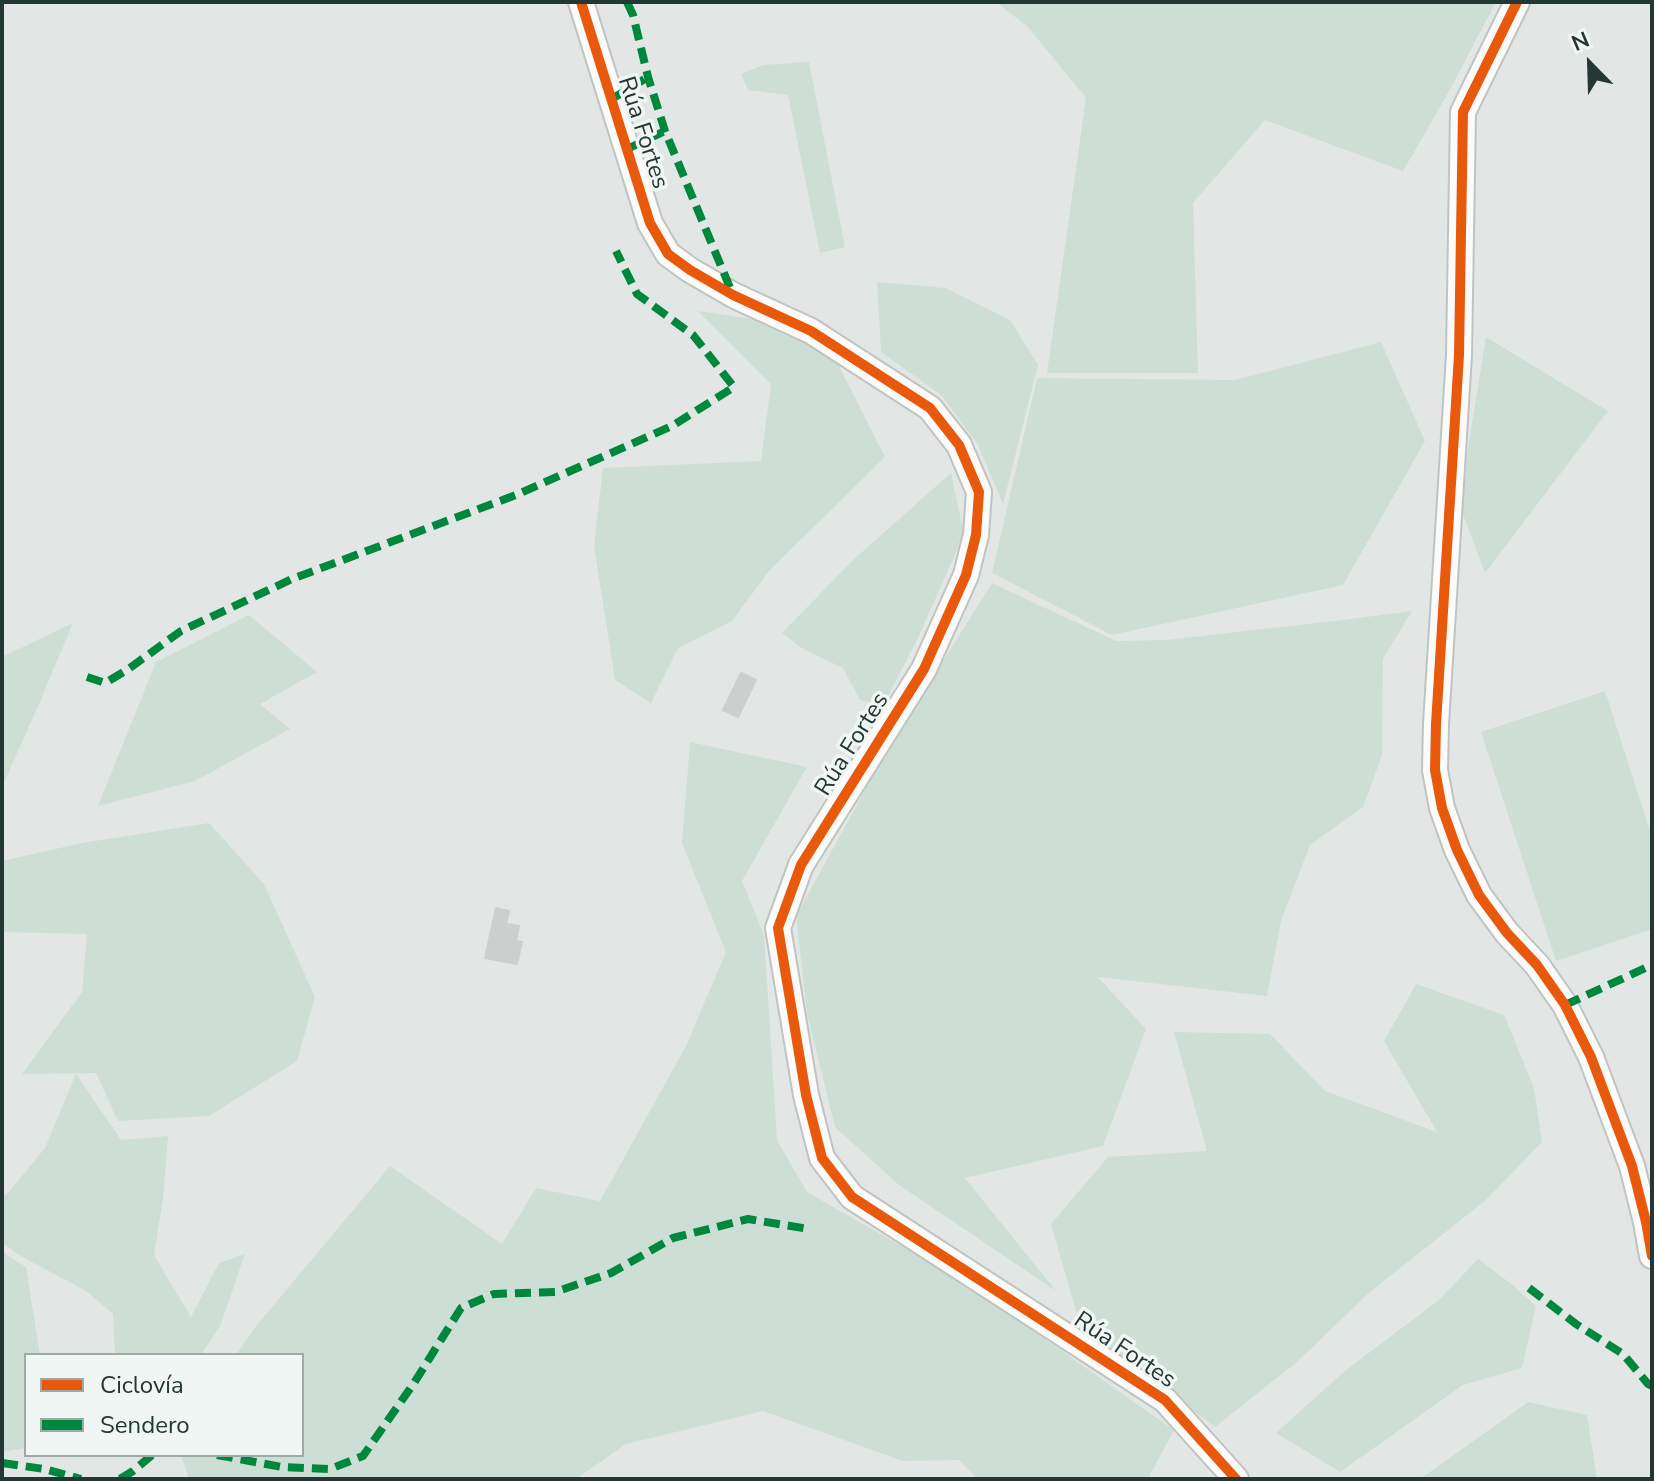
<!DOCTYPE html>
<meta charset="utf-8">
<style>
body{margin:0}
#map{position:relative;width:1654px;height:1481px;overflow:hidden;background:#e2e7e5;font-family:"Nunito Sans",sans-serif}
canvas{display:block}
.frame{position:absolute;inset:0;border:4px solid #233834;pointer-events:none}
.legend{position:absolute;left:24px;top:1353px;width:280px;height:104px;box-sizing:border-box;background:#f0f6f4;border:2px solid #9eaaa7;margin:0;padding:10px 14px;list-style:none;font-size:24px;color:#233834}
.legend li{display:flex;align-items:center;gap:16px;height:40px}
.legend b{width:40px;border:2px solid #9eaaa7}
.north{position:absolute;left:1550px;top:24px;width:80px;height:80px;-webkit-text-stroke:6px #f0f6f4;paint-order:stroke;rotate:337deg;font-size:22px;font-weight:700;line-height:32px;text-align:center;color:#233834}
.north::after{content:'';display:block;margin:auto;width:28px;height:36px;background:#233834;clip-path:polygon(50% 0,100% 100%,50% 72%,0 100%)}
</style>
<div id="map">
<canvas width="1654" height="1481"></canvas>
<div class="frame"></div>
<ul class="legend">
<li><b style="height:10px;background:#e8590c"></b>Ciclovía</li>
<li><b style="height:10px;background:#00873e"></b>Sendero</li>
</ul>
<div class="north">N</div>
</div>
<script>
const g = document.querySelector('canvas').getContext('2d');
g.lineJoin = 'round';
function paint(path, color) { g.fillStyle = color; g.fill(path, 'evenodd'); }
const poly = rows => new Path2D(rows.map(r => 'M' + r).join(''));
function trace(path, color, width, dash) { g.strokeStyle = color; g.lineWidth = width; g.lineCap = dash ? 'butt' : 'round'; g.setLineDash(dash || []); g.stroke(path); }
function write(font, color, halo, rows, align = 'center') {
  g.font = font + ' "Nunito Sans",sans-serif'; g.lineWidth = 7; g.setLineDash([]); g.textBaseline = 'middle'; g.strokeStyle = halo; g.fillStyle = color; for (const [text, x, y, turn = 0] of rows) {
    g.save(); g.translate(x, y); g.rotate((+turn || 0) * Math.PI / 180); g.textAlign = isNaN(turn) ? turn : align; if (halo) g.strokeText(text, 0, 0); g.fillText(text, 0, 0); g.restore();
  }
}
paint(poly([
 [996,2,1496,2,1447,95,1403,171,1265,120,1193,203,1198,373,1047,373,1086,98,1028,27],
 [809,62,845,247,820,253,788,95,748,90,741,74,763,65],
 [877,282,945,288,1010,320,1038,365,1003,504,978,445,942,396,881,352],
 [698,311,760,320,835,358,885,457,769,571,732,621,678,648,651,703,615,680,594,546,603,468,761,461,771,384],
 [1486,337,1608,411,1485,573,1459,504],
 [1381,342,1425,441,1343,585,1112,635,992,573,1037,378,1235,380],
 [951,473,964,534,919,636,883,706,860,700,843,668,803,649,782,633,853,560],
 [992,583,1116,641,1166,640,1343,620,1412,611,1383,659,1382,755,1363,807,1310,845,1281,921,1267,996,1098,977,1146,1029,1103,1146,965,1178,1056,1291,899,1185,835,1127,807,1013,796,916,887,750],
 [249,615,317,672,260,704,290,729,195,781,98,806,156,662],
 [73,623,39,704,2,787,2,657],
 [1605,691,1652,837,1652,929,1556,961,1481,732],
 [690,742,807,767,742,881,764,935,777,1140,807,1192,967,1284,1174,1430,1148,1479,978,1479,959,1460,903,1461,763,1411,626,1444,576,1479,189,1479,181,1455,302,1455,302,1355,236,1355,257,1325,390,1166,502,1244,536,1188,600,1201,686,1046,726,952,682,843],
 [209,823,264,884,315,997,297,1061,209,1116,118,1121,96,1073,22,1074,82,992,87,934,2,932,2,861,82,843],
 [1416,984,1504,1015,1534,1088,1542,1142,1486,1200,1370,1292,1297,1362,1215,1427,1080,1325,1051,1224,1108,1157,1207,1151,1174,1032,1270,1034,1325,1091,1437,1132,1384,1041],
 [76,1074,121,1140,168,1136,163,1199,154,1255,191,1317,219,1263,245,1254,220,1326,201,1355,115,1355,113,1314,86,1291,17,1254,2,1242,2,1196,8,1193,45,1148],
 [2,1252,26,1267,40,1355,26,1355,26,1448,2,1452],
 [1478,1259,1514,1286,1536,1306,1522,1368,1463,1385,1340,1472,1276,1433,1346,1370,1439,1300],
 [1528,1402,1587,1415,1597,1479,1420,1479]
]), '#cddfd4');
const building = poly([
 [741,673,756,680,738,717,723,710,741,673],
 [496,908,509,911,506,924,519,926,516,941,522,942,517,964,485,958,496,908]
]);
paint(building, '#cbd0ce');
trace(building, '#cbd0ce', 2);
const minor = poly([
 [581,2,650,223,668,254,690,270,733,295,811,331,930,408,959,445,979,492,976,535,966,575,924,669,801,865,778,928,806,1095,822,1158,852,1197,1165,1400,1236,1479],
 [1517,2,1463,112,1459,355,1436,724,1435,770,1442,808,1457,850,1479,895,1507,933,1537,965,1565,1005,1591,1057,1632,1166,1646,1222,1652,1256]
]);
trace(minor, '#bfc4c2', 28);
trace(minor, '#fbfbfb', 24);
trace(poly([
 [627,2,633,15,648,77,665,131,733,295],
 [610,100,648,77],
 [627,149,665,131],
 [87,677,105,683,127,670,181,631,292,579,516,495,672,426,734,387,693,335,637,294,616,251],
 [1565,1005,1652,965],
 [1529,1288,1576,1324,1623,1354,1648,1384,1652,1386],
 [217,1455,282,1467,330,1469,363,1456,414,1383,461,1308,494,1294,555,1292,611,1273,673,1238,748,1219,809,1229],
 [2,1463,44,1469,81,1479],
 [120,1479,133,1471,152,1455]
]), '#00873e', 8, [16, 8]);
trace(poly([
 [581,2,650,223,668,254,690,270,733,295,811,331,930,408,959,445,979,492,976,535,966,575,924,669,801,865,778,928,806,1095,822,1158,852,1197,1165,1400,1236,1479],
 [1517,2,1463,112,1459,355,1436,724,1435,770,1442,808,1457,850,1479,895,1507,933,1537,965,1565,1005,1591,1057,1632,1166,1646,1222,1652,1256]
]), '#e8590c', 10);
write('24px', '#233834', '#f0f6f4', [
 ["Rúa Fortes",642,133,72],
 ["Rúa Fortes",853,745,-58],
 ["Rúa Fortes",1124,1351,34]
]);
</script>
